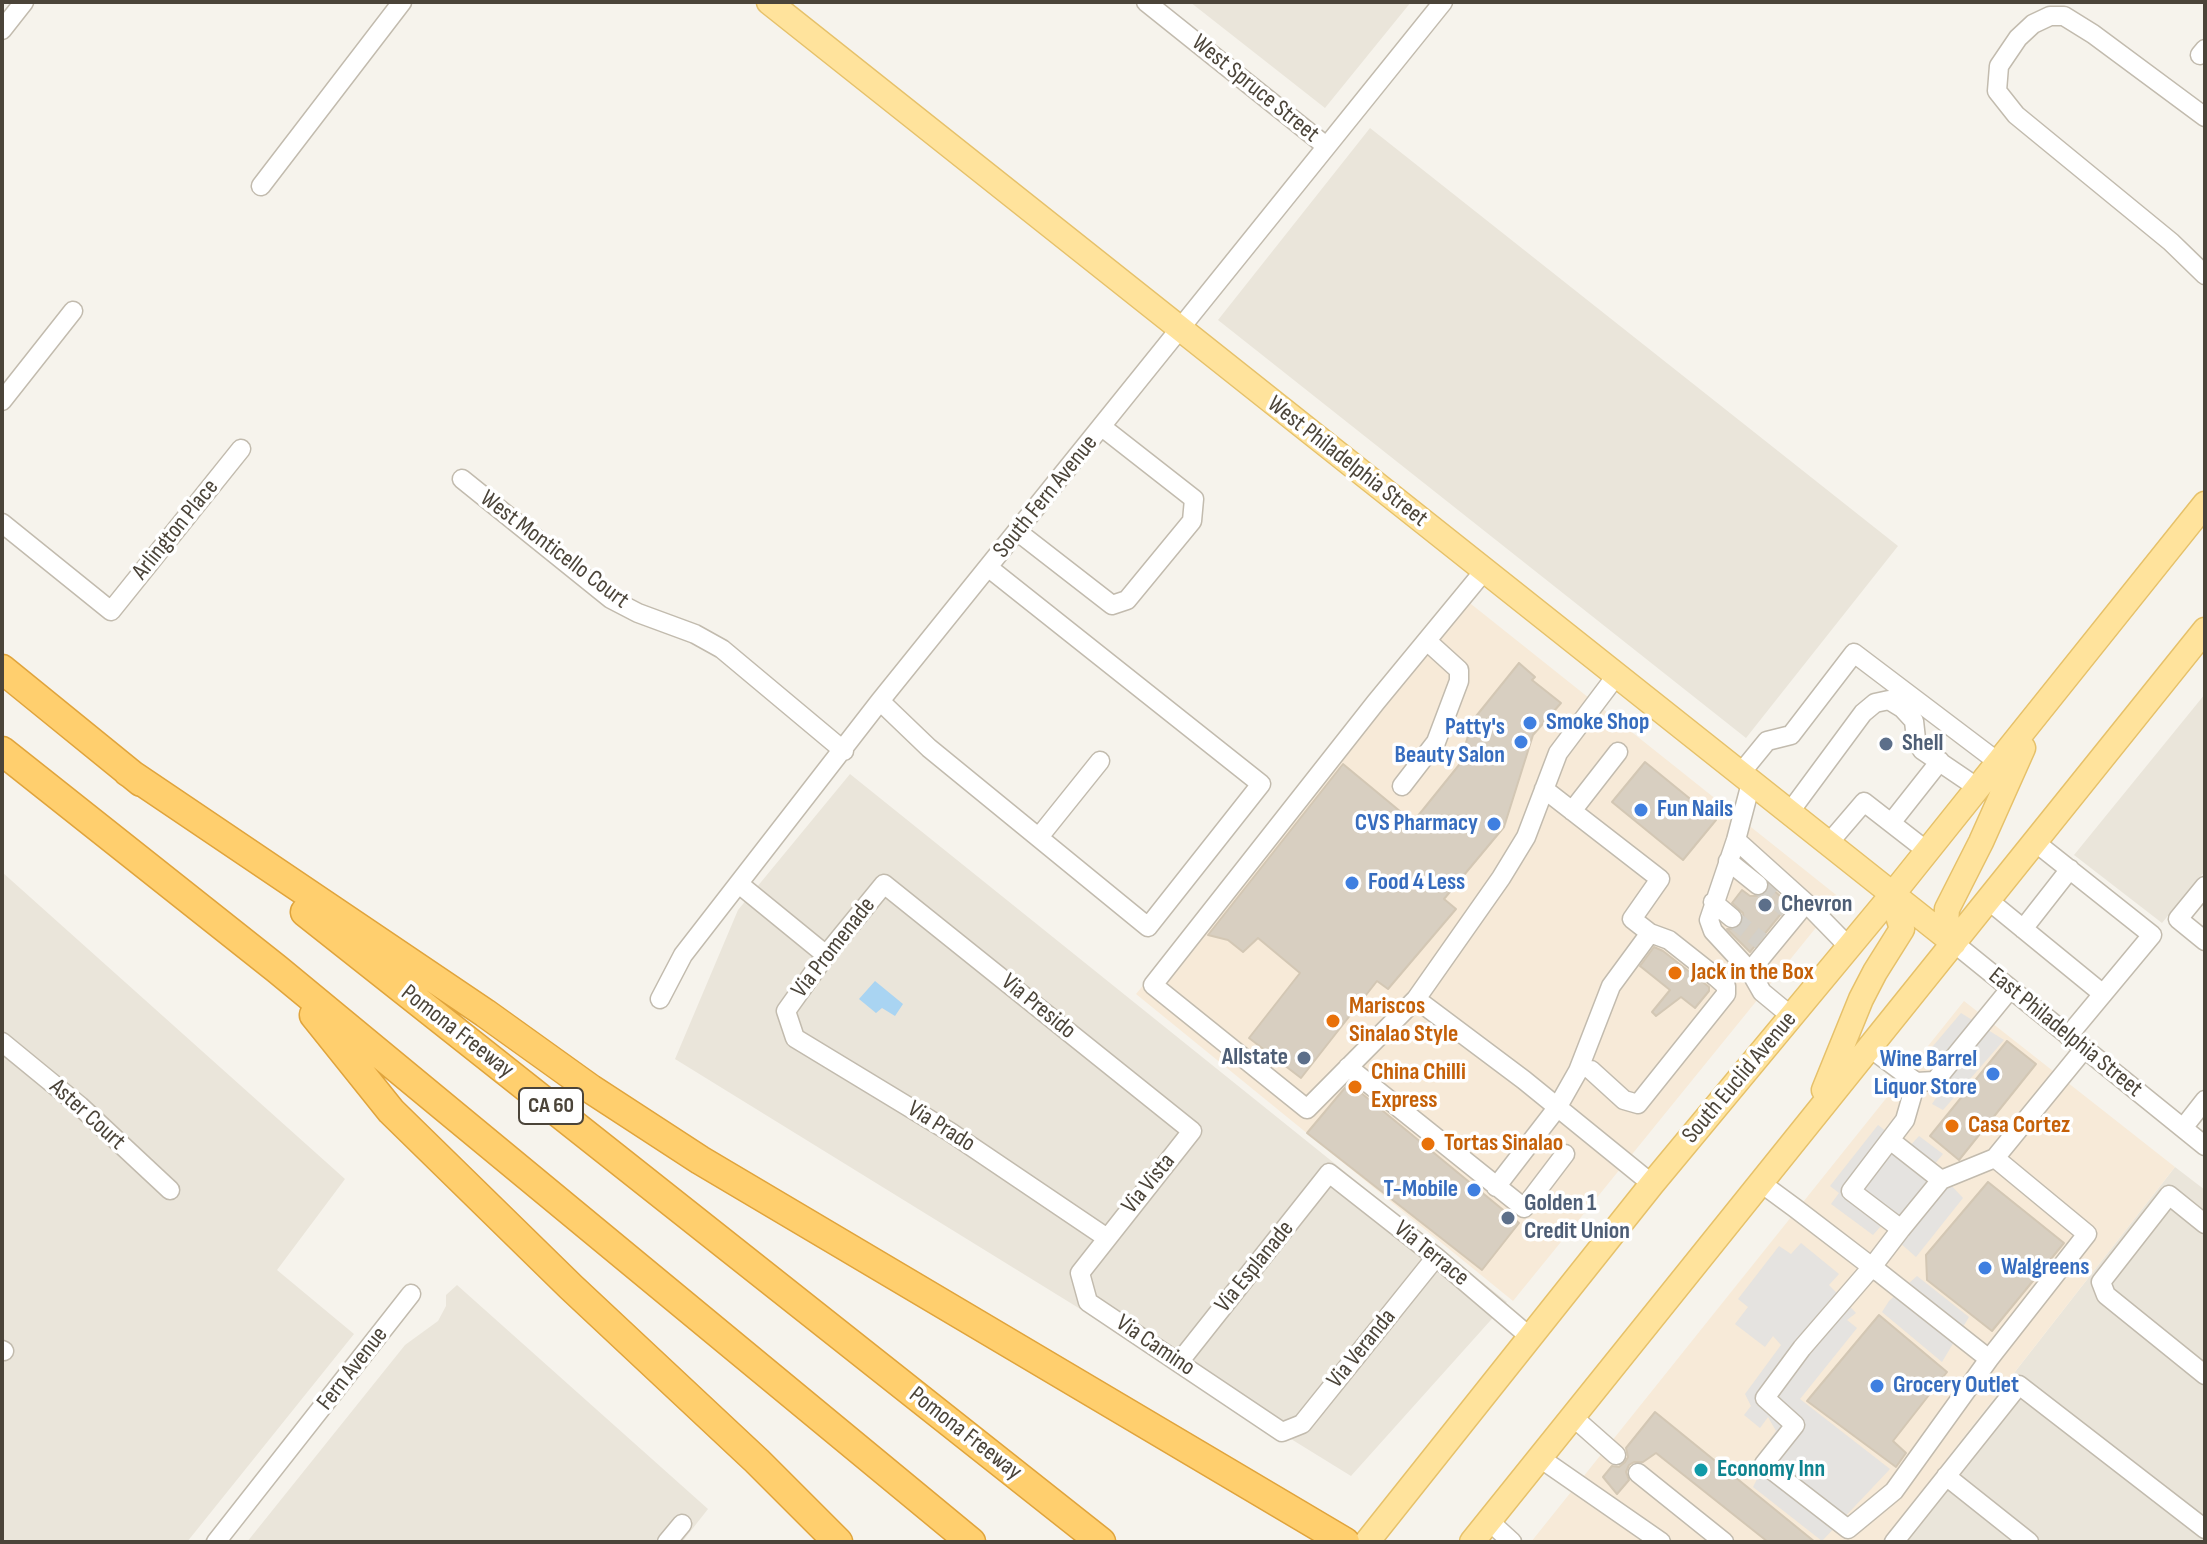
<!DOCTYPE html>
<style>
body{margin:0}
#map{position:relative;width:2207px;height:1544px;overflow:hidden;background:#f6f3ec;font-family:"Sofia Sans Condensed",sans-serif}
canvas{display:block}
.frame{position:absolute;inset:0;border:4px solid #4b4439;pointer-events:none}
</style>
<div id="map">
<canvas width="2207" height="1544"></canvas>
<div class="frame"></div>
</div>
<script>
const g = document.querySelector('canvas').getContext('2d');
g.lineJoin = 'round';
function paint(path, color) { g.fillStyle = color; g.fill(path, 'evenodd'); }
const poly = rows => new Path2D(rows.map(r => 'M' + r).join(''));
function trace(path, color, width, dash) { g.strokeStyle = color; g.lineWidth = width; g.lineCap = dash ? 'butt' : 'round'; g.setLineDash(dash || []); g.stroke(path); }
function write(font, color, halo, rows, align = 'center') {
  g.font = font + ' "Sofia Sans Condensed",sans-serif'; g.lineWidth = 7; g.setLineDash([]); g.textBaseline = 'middle'; g.strokeStyle = halo; g.fillStyle = color; for (const [text, x, y, turn = 0] of rows) {
    g.save(); g.translate(x, y); g.rotate((+turn || 0) * Math.PI / 180); g.textAlign = isNaN(turn) ? turn : align; if (halo) g.strokeText(text, 0, 0); g.fillText(text, 0, 0); g.restore();
  }
}
paint(poly([
 [1190,2,1411,2,1325,108],
 [1370,128,1898,546,1746,738,1218,320],
 [2205,694,2205,871,2162,923,2074,855],
 [850,774,1507,1302,1351,1476,675,1059,738,910],
 [2,872,345,1179,277,1270,354,1334,187,1542,2,1542],
 [2175,1167,2205,1190,2205,1542,1882,1542],
 [457,1285,708,1509,682,1542,247,1542,405,1345,438,1321,446,1306,446,1295]
]), '#eae5da');
paint(poly([
 [1461,596,1840,898,1513,1301,1136,994],
 [1964,1001,2175,1167,1882,1542,1531,1542]
]), '#f7ead8');
paint(poly([
 [1961,1013,2004,1040,1943,1110,1932,1104,1950,1077,1922,1059],
 [1878,1125,1908,1148,1919,1136,1943,1154,1933,1166,1963,1198,1916,1257,1881,1226,1873,1235,1831,1204,1839,1193,1830,1186],
 [1801,1243,1839,1274,1829,1285,1856,1313,1847,1320,1857,1328,1800,1399,1890,1469,1822,1541,1753,1487,1759,1475,1750,1467,1776,1431,1768,1417,1760,1428,1744,1415,1751,1406,1745,1394,1781,1345,1773,1336,1765,1347,1735,1324,1748,1307,1738,1299,1779,1246,1791,1254],
 [1917,1276,1969,1317,1942,1362,1882,1312,1889,1301]
]), '#e5e3e0');
paint(poly([
 [875,981,903,1004,895,1016,882,1008,876,1013,859,999]
]), '#a9d4f2');
const building = poly([
 [1519,663,1535,677,1532,680,1561,703,1533,735,1504,827,1444,899,1456,909,1388,989,1377,981,1301,1078,1249,1038,1300,973,1258,938,1243,952,1228,940,1208,935,1343,764,1413,822,1459,765,1473,720,1519,663],
 [1645,762,1716,820,1683,860,1612,802,1645,762],
 [1770,887,1789,904,1750,952,1727,929,1737,929,1744,921,1743,913,1732,903,1742,890,1750,896,1762,896,1770,887],
 [1654,947,1663,951,1709,987,1709,991,1695,1008,1681,997,1656,1016,1652,1012,1670,990,1640,966,1654,947],
 [2007,1041,2036,1064,1959,1160,1930,1136,2007,1041],
 [1349,1083,1519,1223,1482,1270,1307,1133,1349,1083],
 [1988,1182,2064,1243,1992,1331,1927,1280,1926,1255,1988,1182],
 [1879,1315,1947,1372,1893,1441,1906,1453,1896,1467,1807,1401,1879,1315],
 [1655,1412,1815,1542,1768,1542,1656,1453,1643,1462,1634,1462,1629,1465,1626,1472,1629,1480,1617,1494,1603,1477,1612,1466,1619,1467,1625,1462,1628,1457,1626,1448,1655,1412]
]);
paint(building, '#d8cfc1');
trace(building, '#d3c7b4', 2);
trace(poly([
 [1758,885,1787,909],
 [1732,918,1761,941]
]), '#d4d0c8', 18, [18, 9]);
const minor = poly([
 [1146,2,1326,146],
 [2,30,24,2],
 [2200,55,2205,49],
 [2205,117,2093,34,2064,16,2050,16,2033,24,2018,38,1999,66,1997,91,2016,115,2171,242,2205,275],
 [261,186,402,2],
 [2,401,73,311],
 [462,479,611,599,638,613,695,634,722,649,844,751],
 [2,523,111,611,241,449],
 [1018,532,1112,605,1127,600,1192,521,1194,499,1102,427],
 [1484,571,1376,702,1153,985,1307,1109,1416,999,1524,1080,1652,1184],
 [880,701,929,748,1148,927,1261,784,989,568],
 [1740,774,1767,741,1791,735,1854,653,1998,762],
 [1751,783,1736,840,1709,920,1713,931,1750,971,1762,992,1791,1016],
 [1402,786,1436,742,1459,681,1459,670,1427,641],
 [1572,811,1618,752],
 [1789,813,1863,713,1875,703,1889,700,1902,708,1914,721,1916,739,1922,750,1978,788],
 [1891,823,1940,761],
 [1039,837,1100,761],
 [1736,840,1806,903],
 [2035,842,2152,935,2068,1036],
 [1828,844,1864,802,1927,851],
 [1728,861,1758,885],
 [739,884,826,955],
 [2205,886,2178,919,2205,941],
 [1988,900,2103,994],
 [1713,902,1732,918],
 [2023,929,2070,869],
 [1954,943,2205,1146],
 [1750,971,1806,903,1849,947],
 [660,999,683,955,880,701,1443,2],
 [1416,999,1501,878,1526,837,1558,753,1616,676],
 [2,1042,80,1106,170,1190],
 [1348,1067,1524,1208,1565,1154],
 [1591,1070,1624,1100,1638,1104,1726,994,1726,986,1717,978,1669,940,1650,933],
 [1916,1082,1935,1081,2010,989],
 [2183,1128,2205,1100],
 [1890,1140,1941,1180,1995,1158,2084,1049],
 [1761,1183,1795,1208,1872,1267,1880,1273,1989,1359,1894,1491,1848,1529,1764,1464,1795,1425,1765,1398,1802,1348,1872,1267,1901,1229,1851,1191,1905,1120,1916,1082,1870,1048],
 [1496,1187,1557,1108,1578,1071,1611,986,1650,933,1632,919,1660,879,1544,789],
 [2205,1224,2169,1195,2101,1282,2106,1295,2205,1375],
 [1901,1229,1941,1180],
 [1107,1238,950,1132,795,1038,786,1011,826,955,884,884,1192,1131,1080,1273,1088,1302,1282,1432,1302,1424,1436,1257],
 [2,1350,4,1351],
 [1989,1359,2087,1234,1995,1158],
 [1180,1361,1329,1173,1436,1257,1530,1337],
 [1573,1417,1616,1455],
 [1540,1458,1661,1542],
 [1638,1473,1724,1542],
 [1946,1476,2029,1542],
 [1489,1521,1512,1542],
 [216,1542,411,1294],
 [667,1542,682,1524],
 [1894,1542,2019,1385,2205,1529]
]);
const major = poly([
 [769,2,1954,943],
 [1954,943,1946,924,1947,909,1981,842,2023,748],
 [1824,1090,1861,999,1875,972,1902,929,1892,896],
 [1367,1542,1652,1184,1892,895,2205,504],
 [1472,1542,2205,630]
]);
const highway = poly([
 [2,669,141,782],
 [2,751,277,969,971,1542],
 [128,772,485,1013,591,1089,700,1160,1345,1542],
 [305,912,1101,1542],
 [314,1015,391,1111,571,1287,757,1461,838,1542]
]);
trace(minor, '#c2bbae', 21);
trace(major, '#e6c16a', 27);
trace(highway, '#e0a43c', 31);
trace(minor, '#fff', 18);
trace(major, '#ffe39c', 24);
trace(highway, '#ffcf6e', 28);
for (const [x, y, r, color] of [
 [1530,723,8,"#3f7fe0"],
 [1521,742,8,"#3f7fe0"],
 [1886,744,8,"#5c6f8a"],
 [1641,810,8,"#3f7fe0"],
 [1494,824,8,"#3f7fe0"],
 [1352,883,8,"#3f7fe0"],
 [1765,905,8,"#5c6f8a"],
 [1675,973,8,"#e8710a"],
 [1333,1021,8,"#e8710a"],
 [1304,1058,8,"#5c6f8a"],
 [1993,1074,8,"#3f7fe0"],
 [1355,1087,8,"#e8710a"],
 [1952,1126,8,"#e8710a"],
 [1428,1144,8,"#e8710a"],
 [1474,1190,8,"#3f7fe0"],
 [1508,1218,8,"#5c6f8a"],
 [1985,1268,8,"#3f7fe0"],
 [1877,1386,8,"#3f7fe0"],
 [1701,1470,8,"#0f9aa8"]
]) { const dot = new Path2D(); dot.arc(x, y, r, 0, 2 * Math.PI); g.fillStyle = color; g.fill(dot); trace(dot, '#fff', 3); }
for (const [x, y, w] of [
 [551,1106,64]
]) { const box = new Path2D(); box.roundRect(x - w / 2, y - 18, w, 36, 6); g.fillStyle = '#fff'; g.fill(box); trace(box, '#4b4439', 2); }
write('bold 22px', '#4b4439', null, [
 ["CA 60",551,1106]
]);
write('24px', '#4b4439', '#fff', [
 ["West Spruce Street",1255,89,39],
 ["West Philadelphia Street",1347,462,38],
 ["South Fern Avenue",1046,497,-51],
 ["Arlington Place",176,530,-51],
 ["West Monticello Court",554,550,37],
 ["Via Promenade",834,948,-52],
 ["Via Presido",1038,1007,39],
 ["Pomona Freeway",457,1032,38],
 ["East Philadelphia Street",2065,1033,39],
 ["South Euclid Avenue",1740,1078,-50],
 ["Aster Court",87,1115,42],
 ["Via Prado",941,1127,32],
 ["Via Vista",1149,1184,-51],
 ["Via Terrace",1431,1254,39],
 ["Via Esplanade",1255,1267,-51],
 ["Via Camino",1155,1346,34],
 ["Via Veranda",1362,1349,-51],
 ["Fern Avenue",353,1369,-52],
 ["Pomona Freeway",965,1434,38]
]);
write('bold 24px', '#366cbe', '#fff', [
 ["Smoke Shop",1546,723],
 ["Patty's",1505,728,"right"],
 ["Beauty Salon",1505,756,"right"],
 ["Fun Nails",1657,810],
 ["CVS Pharmacy",1478,824,"right"],
 ["Food 4 Less",1368,883],
 ["Wine Barrel",1977,1060,"right"],
 ["Liquor Store",1977,1088,"right"],
 ["T-Mobile",1458,1190,"right"],
 ["Walgreens",2001,1268],
 ["Grocery Outlet",1893,1386]
], 'left');
write('bold 24px', '#4e5e75', '#fff', [
 ["Shell",1902,744],
 ["Chevron",1781,905],
 ["Allstate",1288,1058,"right"],
 ["Golden 1",1524,1204],
 ["Credit Union",1524,1232]
], 'left');
write('bold 24px', '#c56008', '#fff', [
 ["Jack in the Box",1691,973],
 ["Mariscos",1349,1007],
 ["Sinalao Style",1349,1035],
 ["China Chilli",1371,1073],
 ["Express",1371,1101],
 ["Casa Cortez",1968,1126],
 ["Tortas Sinalao",1444,1144]
], 'left');
write('bold 24px', '#0d838f', '#fff', [
 ["Economy Inn",1717,1470]
], 'left');
</script>
